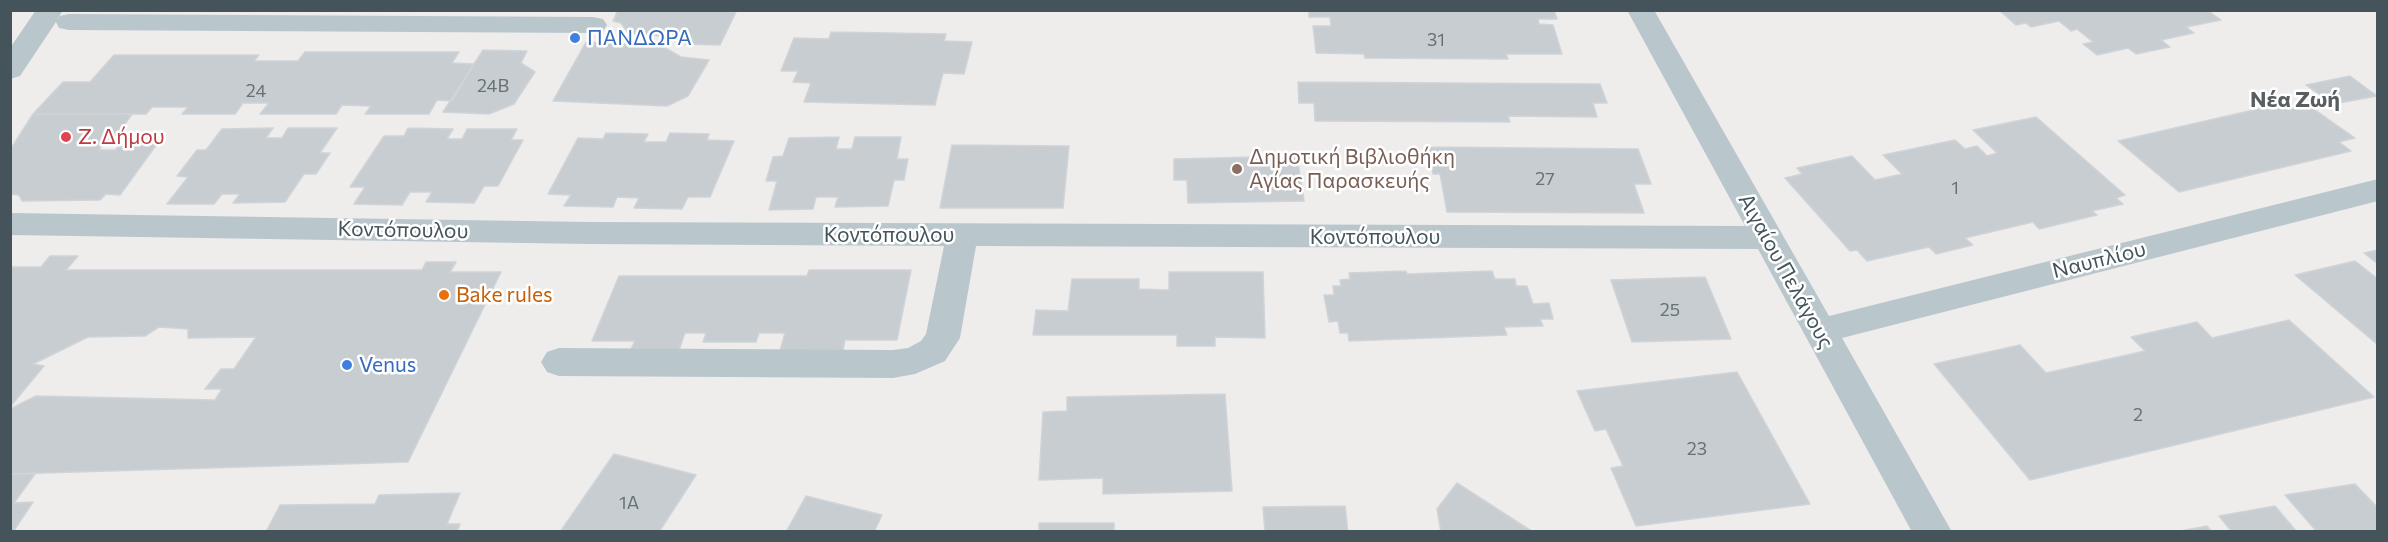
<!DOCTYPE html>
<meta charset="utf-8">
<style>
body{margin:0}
#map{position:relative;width:2388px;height:542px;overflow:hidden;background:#efecec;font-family:Commissioner,sans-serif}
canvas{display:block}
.frame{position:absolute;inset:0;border:12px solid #44545a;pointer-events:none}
</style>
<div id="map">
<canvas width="2388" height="542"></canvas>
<div class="frame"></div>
</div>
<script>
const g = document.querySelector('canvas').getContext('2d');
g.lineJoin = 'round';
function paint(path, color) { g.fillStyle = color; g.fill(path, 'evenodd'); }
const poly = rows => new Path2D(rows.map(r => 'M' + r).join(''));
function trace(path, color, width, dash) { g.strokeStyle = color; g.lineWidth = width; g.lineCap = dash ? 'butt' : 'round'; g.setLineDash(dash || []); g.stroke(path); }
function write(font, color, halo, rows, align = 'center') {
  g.font = font + ' Commissioner,sans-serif'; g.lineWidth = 5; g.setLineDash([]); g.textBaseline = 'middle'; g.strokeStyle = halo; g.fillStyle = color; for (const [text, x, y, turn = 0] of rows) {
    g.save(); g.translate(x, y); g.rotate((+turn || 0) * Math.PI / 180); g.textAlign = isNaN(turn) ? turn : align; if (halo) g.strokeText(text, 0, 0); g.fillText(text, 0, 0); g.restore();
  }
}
const building = poly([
 [618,10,705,10,736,12,720,45,685,44,680,37,629,34,621,23,613,21,618,10],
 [1309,10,1554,10,1557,19,1538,19,1539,24,1553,25,1562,54,1506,54,1508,59,1365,58,1364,54,1316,53,1313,26,1331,26,1330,17,1309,17,1309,10],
 [1999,10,2207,10,2221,20,2186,27,2194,33,2161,40,2170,47,2136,54,2128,48,2097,55,2083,44,2093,42,2077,29,2071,31,2059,21,2031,27,2026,23,2016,25,1999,10],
 [831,32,946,34,944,41,972,42,964,74,943,73,935,105,804,102,811,83,793,82,798,71,781,71,794,38,829,39,831,32],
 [586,42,662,46,681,57,709,60,688,96,667,106,553,101,586,42],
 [483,50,527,51,521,63,535,72,514,104,489,114,443,112,483,50],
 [305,52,459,52,452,63,474,64,452,101,437,100,429,114,365,114,371,106,342,105,336,114,260,114,269,103,243,103,235,114,182,114,188,107,152,107,146,114,33,114,63,82,90,82,114,55,259,55,254,61,298,61,305,52],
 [2350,76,2377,96,2333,104,2306,85,2350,76],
 [1298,82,1600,84,1607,103,1593,103,1597,117,1508,116,1510,122,1315,121,1314,103,1299,103,1298,82],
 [2284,103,2292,108,2308,105,2355,138,2339,142,2351,151,2179,192,2118,141,2284,103],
 [33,114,132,114,114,140,105,140,99,150,115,150,124,141,160,140,120,195,106,194,100,200,22,201,19,195,10,194,10,150,33,114],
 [2036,117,2125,195,2116,198,2123,204,2092,211,2097,215,2039,229,2033,222,1965,238,1973,245,1936,254,1929,247,1867,261,1857,250,1850,251,1785,178,1802,174,1797,168,1852,156,1875,180,1902,174,1883,155,1955,140,1965,149,1977,146,1987,156,1997,153,1973,130,2036,117],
 [273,128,266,138,282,138,288,128,337,128,320,153,330,153,316,174,304,174,285,202,233,203,240,194,222,194,214,204,167,204,188,177,177,176,197,150,206,150,222,129,273,128],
 [408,128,453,129,447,139,462,139,467,129,517,129,511,140,523,140,498,186,484,186,474,203,426,202,432,192,410,192,402,205,354,204,365,187,350,187,384,136,404,136,408,128],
 [606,133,648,134,644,142,666,142,670,133,709,134,707,140,734,141,710,197,688,197,682,209,634,208,639,198,617,197,613,207,564,206,571,195,548,194,578,138,603,139,606,133],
 [839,137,836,149,852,149,855,137,901,137,897,159,908,159,904,180,894,180,888,206,835,207,838,197,816,197,813,209,769,210,777,181,766,181,773,157,783,156,789,138,839,137],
 [952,145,1069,146,1063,208,940,208,952,145],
 [1428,147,1638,149,1651,184,1634,184,1644,213,1447,212,1440,174,1433,174,1428,147],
 [1297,156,1304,201,1188,203,1187,180,1174,180,1174,159,1297,156],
 [2378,250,2378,264,2364,253,2378,250],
 [50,256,78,256,66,270,422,270,426,262,456,262,450,272,501,272,408,462,10,474,10,409,36,396,215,400,222,389,205,389,221,369,234,369,256,337,188,338,188,329,159,327,145,336,88,337,33,364,44,366,10,407,10,267,41,267,50,256],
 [2355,261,2378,279,2378,345,2295,275,2355,261],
 [809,270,911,270,897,340,845,340,843,351,780,351,785,333,759,333,756,342,703,342,706,333,685,333,679,350,631,349,635,341,592,341,619,276,807,276,809,270],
 [1406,271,1407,274,1492,271,1495,279,1515,279,1516,286,1527,286,1533,304,1549,303,1553,319,1540,319,1543,326,1504,327,1507,335,1349,341,1348,333,1340,333,1338,321,1329,322,1324,295,1334,295,1333,286,1341,286,1340,280,1350,279,1349,273,1406,271],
 [1169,272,1263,272,1265,338,1215,337,1215,346,1177,346,1177,335,1033,335,1036,310,1068,311,1072,279,1139,279,1139,289,1169,290,1169,272],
 [1705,277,1731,339,1632,342,1611,280,1705,277],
 [2289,320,2374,397,2030,480,1934,364,2020,345,2046,373,2145,351,2131,337,2197,322,2212,338,2289,320],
 [1737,372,1810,504,1636,526,1611,468,1623,466,1606,429,1595,431,1577,391,1737,372],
 [1225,394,1232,491,1103,494,1103,478,1039,480,1043,412,1067,411,1067,397,1225,394],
 [614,454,696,475,659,532,560,532,614,454],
 [10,474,35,474,14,503,33,502,13,532,10,532,10,474],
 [1457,483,1533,532,1441,532,1437,509,1457,483],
 [2355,484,2378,508,2378,532,2317,532,2285,495,2355,484],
 [460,493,447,524,460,524,457,532,266,532,280,505,375,504,379,495,460,493],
 [806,496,882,515,874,532,786,532,806,496],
 [1345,506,1348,532,1265,532,1263,507,1345,506],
 [2275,506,2297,532,2232,532,2219,516,2275,506],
 [1039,523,1114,523,1114,532,1039,532,1039,523],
 [2207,526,2212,532,2175,532,2207,526]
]);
paint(building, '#c8cdd1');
trace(building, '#cfd4d8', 1.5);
paint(poly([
 [36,10,63,10,57,20,59,16,69,14,593,17,603,19,607,25,603,31,593,33,69,30,59,28,56,22,20,76,10,79,10,48,36,10],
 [1627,10,1654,10,1829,316,2378,179,2378,201,1842,338,1952,532,1912,532,1758,249,976,246,960,338,945,361,915,374,893,378,559,376,547,372,541,362,547,352,559,348,893,350,908,348,921,341,926,334,944,246,589,244,10,235,10,213,589,222,1745,226,1627,10]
]), '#b9c7cd');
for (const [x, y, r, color] of [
 [575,38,6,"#3f7fe0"],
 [66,137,6,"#e0444e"],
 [1237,169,6,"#8d6e63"],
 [444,295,6,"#e8710a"],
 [347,365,6,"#3f7fe0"]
]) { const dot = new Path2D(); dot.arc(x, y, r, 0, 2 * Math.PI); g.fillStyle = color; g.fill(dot); trace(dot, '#fff', 2); }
write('18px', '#657278', null, [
 ["31",1436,40],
 ["24Β",493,86],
 ["24",256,91],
 ["27",1545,179],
 ["1",1955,188],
 ["25",1670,310],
 ["2",2138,415],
 ["23",1697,449],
 ["1Α",629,503]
]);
write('21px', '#366cbe', '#fff', [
 ["ΠΑΝΔΩΡΑ",587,38],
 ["Venus",359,365]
], 'left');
write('21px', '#be3a42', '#fff', [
 ["Ζ. Δήμου",78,137]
], 'left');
write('21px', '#785e54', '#fff', [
 ["Δημοτική Βιβλιοθήκη",1249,157],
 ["Αγίας Παρασκευής",1249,181]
], 'left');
write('21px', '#44545a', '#fff', [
 ["Κοντόπουλου",403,230,1],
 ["Κοντόπουλου",889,235],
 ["Κοντόπουλου",1375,237],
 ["Ναυπλίου",2099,260,-14],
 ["Αιγαίου Πελάγους",1786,271,61]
]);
write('21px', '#c56008', '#fff', [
 ["Bake rules",456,295]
], 'left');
write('bold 22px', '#585e61', '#fff', [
 ["Νέα Ζωή",2295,100]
]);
</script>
